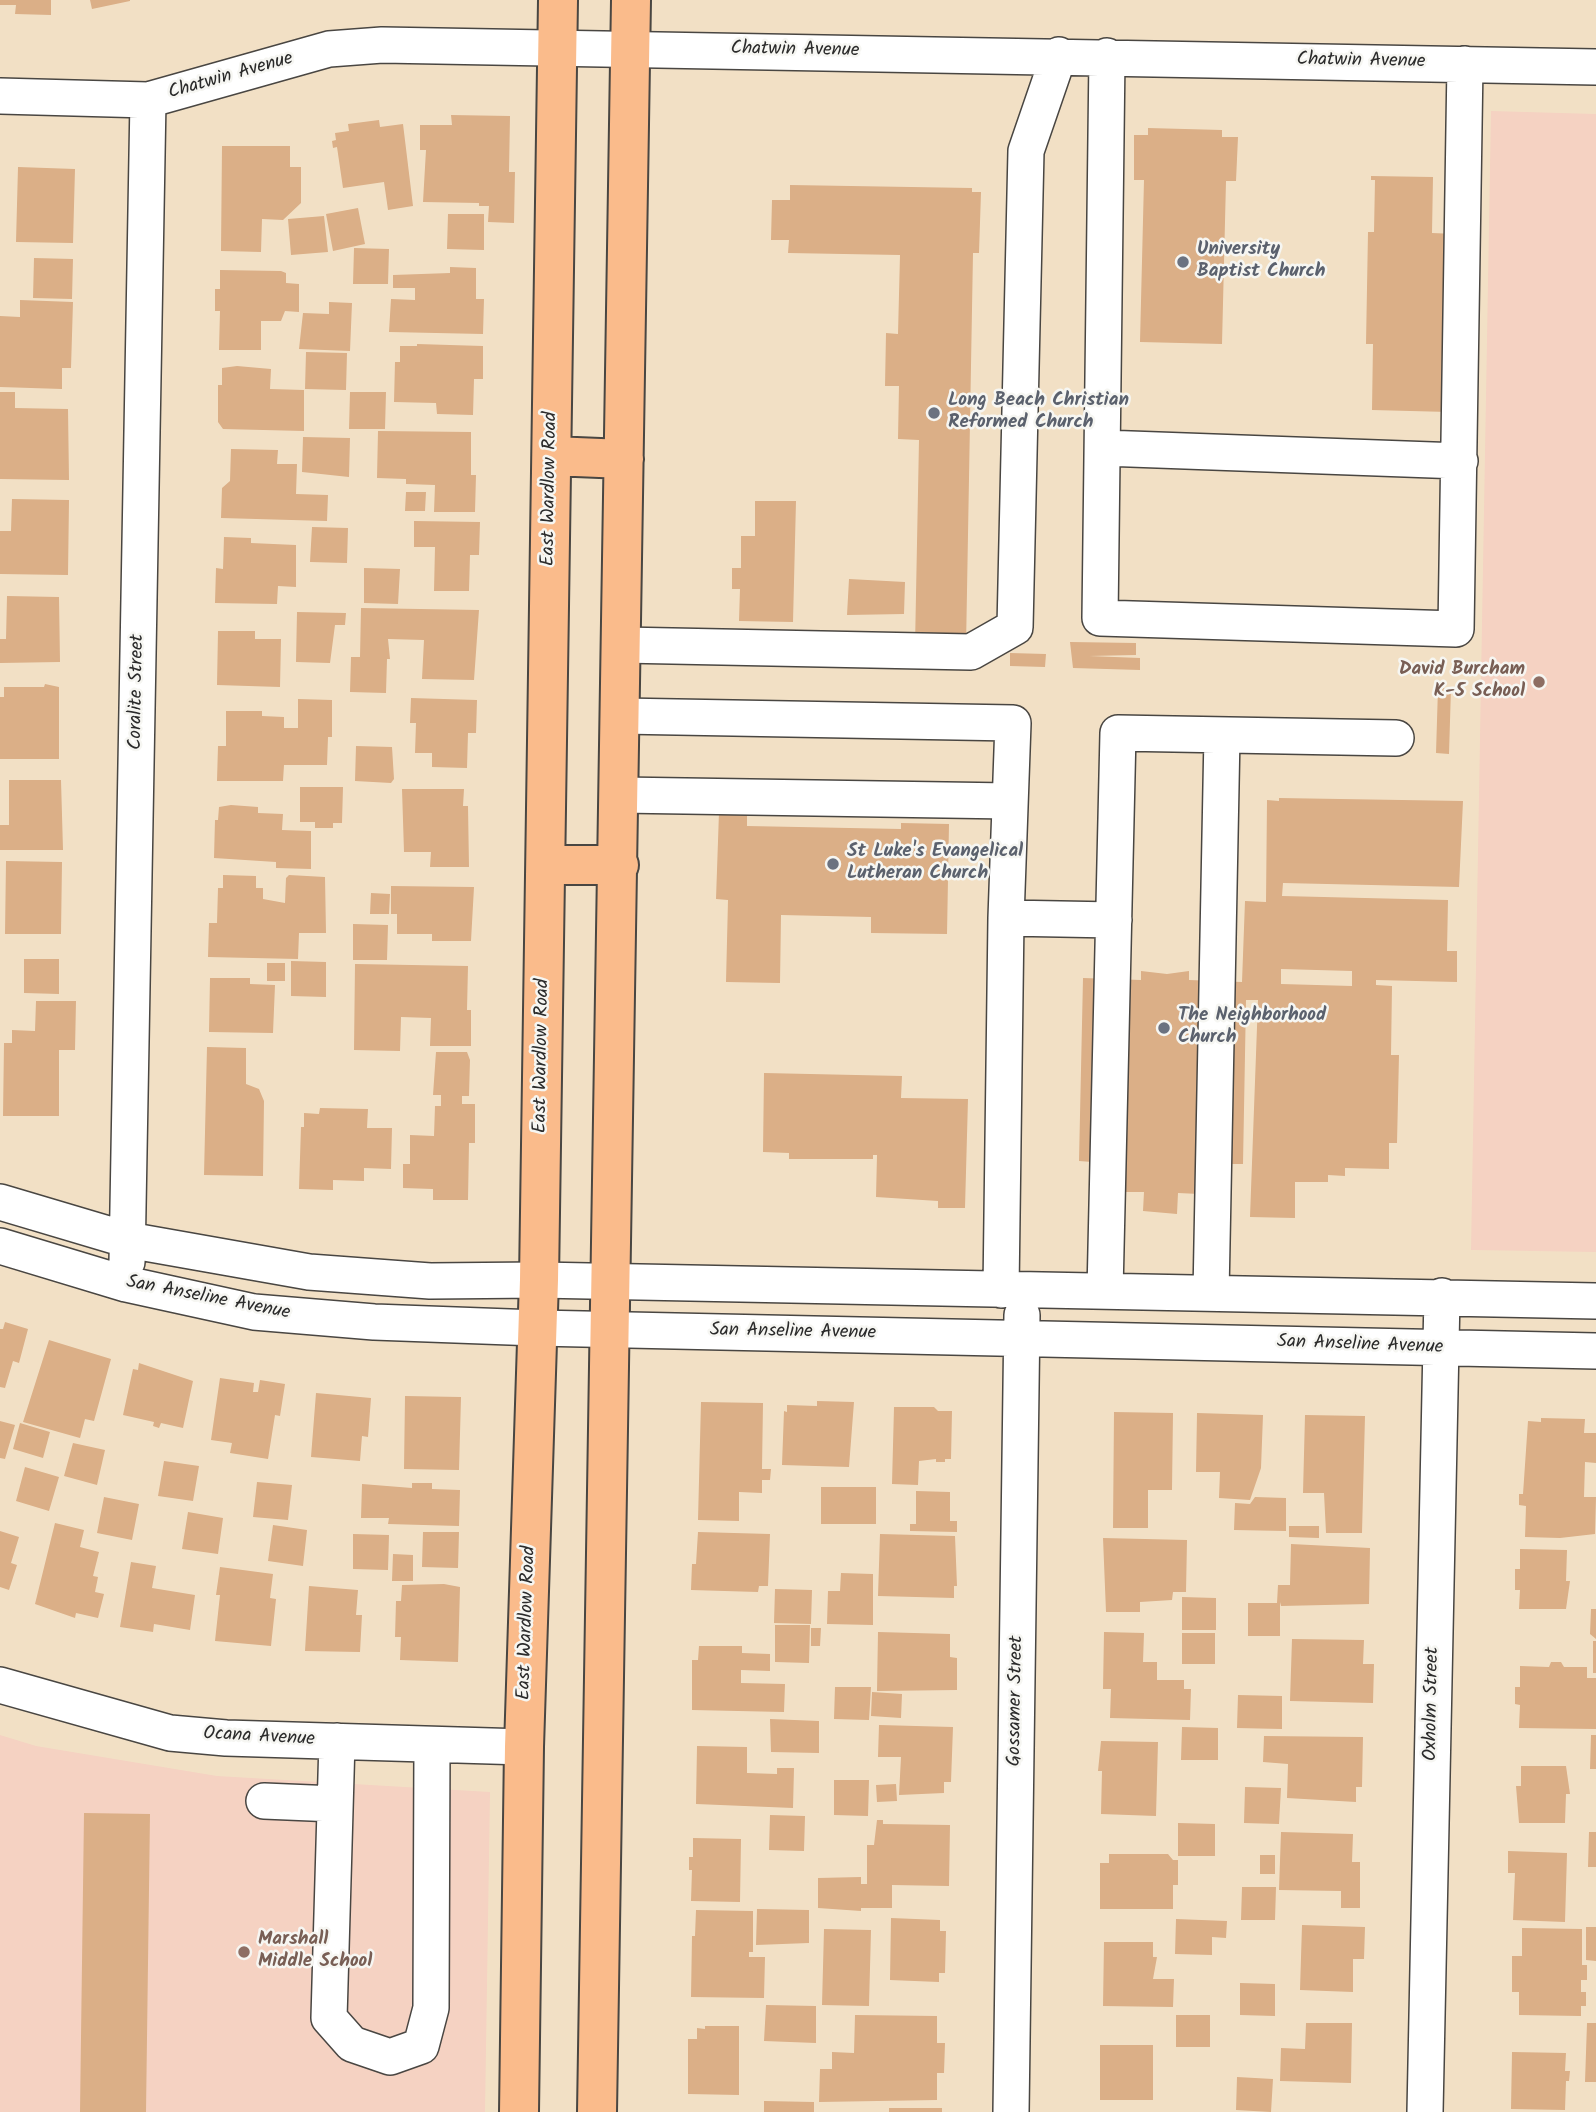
<!DOCTYPE html>
<style>
body{margin:0}
canvas{display:block;background:#f2e0c5}
</style>
<canvas width="1596" height="2112"></canvas>
<script>
const g = document.querySelector('canvas').getContext('2d');
g.lineJoin = 'round';
function paint(path, color) { g.fillStyle = color; g.fill(path, 'evenodd'); }
const poly = rows => new Path2D(rows.map(r => 'M' + r).join(''));
function trace(path, color, width, dash) { g.strokeStyle = color; g.lineWidth = width; g.lineCap = dash ? 'butt' : 'round'; g.setLineDash(dash || []); g.stroke(path); }
function write(font, color, halo, rows, align = 'center') {
  g.font = font + ' Kalam,sans-serif'; g.lineWidth = 5; g.setLineDash([]); g.textBaseline = 'middle'; g.strokeStyle = halo; g.fillStyle = color; for (const [text, x, y, turn = 0] of rows) {
    g.save(); g.translate(x, y); g.rotate((+turn || 0) * Math.PI / 180); g.textAlign = isNaN(turn) ? turn : align; if (halo) g.strokeText(text, 0, 0); g.fillText(text, 0, 0); g.restore();
  }
}
paint(poly([
 [1491,111,1596,114,1596,1252,1471,1250],
 [0,1735,36,1746,217,1776,490,1792,485,2112,0,2112]
]), '#f5d2c2');
paint(poly([
 [0,0,51,0,51,15,15,14,16,5,0,5],
 [90,0,130,0,130,1,92,9],
 [451,115,510,116,509,172,515,172,514,223,488,222,489,206,479,206,479,203,423,202,426,150,420,150,420,125,452,125],
 [379,120,380,127,403,124,413,206,388,210,384,182,343,188,337,147,333,148,332,141,336,140,335,133,349,131,348,124],
 [1148,128,1222,130,1222,137,1238,137,1236,181,1226,181,1222,344,1140,342,1144,180,1134,180,1134,135,1148,135],
 [222,146,290,146,290,167,301,167,301,203,283,220,262,219,261,252,221,251],
 [18,167,75,169,73,243,16,242],
 [1371,176,1433,177,1432,233,1456,234,1449,412,1372,410,1373,344,1366,344,1368,232,1374,232,1375,180,1371,180],
 [790,185,972,188,972,192,981,192,979,253,973,253,966,647,915,646,919,440,898,439,899,386,885,386,886,333,898,334,900,255,788,253,789,240,771,240,772,200,790,200],
 [358,208,365,244,333,251,326,214],
 [448,214,484,214,484,250,447,249],
 [324,216,328,252,291,255,288,219],
 [354,248,389,249,388,284,353,284],
 [34,258,73,259,72,299,33,298],
 [450,267,476,268,476,299,484,299,483,334,389,332,391,299,415,300,415,288,393,288,393,275,450,273],
 [220,270,281,271,286,273,286,283,299,284,299,312,285,311,281,321,261,321,261,350,219,350,220,311,215,311,215,289,220,289],
 [20,300,73,302,71,368,62,368,62,389,0,387,0,316,20,317],
 [329,302,352,303,350,351,299,349,303,313,329,314],
 [417,344,483,346,483,379,474,379,473,415,437,414,436,403,394,402,395,362,400,362,400,346,417,346],
 [306,352,347,353,346,390,305,389],
 [237,366,271,369,270,389,304,390,304,431,223,429,218,422,218,385,222,385,222,368],
 [0,392,15,392,15,408,68,409,69,480,0,479],
 [350,392,386,392,385,429,349,429],
 [378,431,471,432,471,475,476,475,475,512,434,512,435,485,406,484,406,479,377,478],
 [303,437,350,438,349,477,302,472],
 [231,449,278,450,277,464,297,464,296,494,328,495,327,521,221,518,222,488,230,481],
 [406,492,426,492,425,511,405,511],
 [12,499,69,500,68,575,0,574,0,531,11,531],
 [755,501,796,501,793,622,739,621,740,589,732,589,732,568,741,568,741,536,755,536],
 [414,521,480,522,479,555,470,555,469,591,434,591,435,547,414,547],
 [312,527,348,528,347,563,310,562],
 [224,537,251,538,251,543,296,545,296,587,278,586,277,604,215,603,216,568,223,569],
 [364,568,400,569,398,604,364,603],
 [849,579,905,582,904,614,847,615],
 [7,596,59,597,60,662,0,663,0,639,6,639],
 [361,608,479,610,474,680,422,679,424,640,388,639,390,659,387,659,386,693,350,692,351,657,360,657],
 [297,612,346,613,345,625,335,625,330,663,296,662],
 [218,631,255,631,255,639,281,639,280,687,217,685],
 [1070,642,1136,643,1136,655,1089,656,1140,658,1140,670,1073,668],
 [1010,653,1046,654,1045,667,1010,666],
 [45,684,59,687,59,759,0,759,0,697,4,697,4,687,44,687],
 [1438,688,1451,688,1449,754,1436,753],
 [411,698,477,700,476,733,468,733,467,768,432,767,432,753,415,753,416,723,410,723],
 [298,699,332,700,332,737,328,737,327,765,284,765,283,781,217,781,218,746,226,746,226,711,262,711,262,716,284,717,284,728,298,728],
 [356,746,392,747,394,779,391,783,355,781],
 [9,780,61,780,63,850,0,850,0,825,9,825],
 [300,787,343,787,342,823,333,823,333,828,315,828,315,822,300,822],
 [402,789,464,789,463,806,468,806,469,867,430,867,431,852,404,852],
 [1279,798,1463,801,1459,887,1283,883,1282,896,1448,900,1447,951,1457,951,1457,982,1376,980,1376,985,1392,986,1391,1055,1399,1055,1397,1143,1389,1143,1389,1169,1345,1168,1345,1176,1328,1175,1328,1182,1295,1182,1295,1218,1250,1217,1258,1000,1246,1000,1243,1164,1230,1164,1199,1194,1178,1193,1177,1214,1143,1211,1144,1192,1122,1192,1092,1162,1079,1161,1083,978,1141,980,1141,971,1167,974,1189,971,1189,980,1242,982,1245,901,1266,902,1267,800,1279,801],
 [1281,969,1352,971,1352,986,1281,984],
 [231,805,258,807,258,813,283,814,282,830,311,831,311,869,276,868,276,862,214,858,215,820,218,820,219,807],
 [719,812,747,812,747,826,901,829,901,823,949,824,947,934,871,933,871,917,781,915,780,983,726,982,728,900,716,899],
 [6,861,62,862,61,934,5,934],
 [223,875,256,876,256,888,263,888,263,899,285,903,286,878,289,875,325,877,326,933,299,933,298,959,208,957,209,923,217,923,218,888,223,888],
 [391,886,474,887,471,941,432,941,432,934,397,934,397,914,391,914],
 [371,893,390,894,389,914,370,914],
 [353,924,388,925,387,960,353,960],
 [24,959,59,959,59,994,24,993],
 [291,961,326,962,326,997,291,996],
 [267,963,285,963,285,981,267,981],
 [355,964,468,966,467,1010,471,1010,471,1046,430,1046,431,1018,401,1017,400,1051,354,1050],
 [210,978,250,978,250,984,275,985,273,1033,209,1032],
 [36,1001,76,1001,75,1050,59,1050,59,1116,3,1116,4,1043,12,1043,12,1030,35,1031],
 [207,1047,246,1048,246,1084,259,1089,264,1101,263,1176,204,1175],
 [436,1052,467,1052,470,1060,469,1096,462,1096,462,1104,475,1104,475,1143,469,1143,468,1200,433,1200,433,1189,403,1188,403,1164,410,1164,410,1135,434,1136,435,1106,441,1106,441,1095,433,1095],
 [764,1073,902,1076,901,1098,968,1099,965,1208,938,1208,938,1201,876,1197,877,1155,873,1155,873,1159,789,1159,789,1153,763,1152],
 [320,1108,368,1109,367,1128,392,1128,391,1169,364,1168,364,1181,333,1180,333,1190,299,1189,301,1127,304,1127,304,1113,319,1114],
 [5,1322,28,1329,19,1363,13,1361,5,1388,0,1387,0,1329,3,1329],
 [49,1340,111,1359,94,1421,85,1419,80,1438,23,1422],
 [139,1363,193,1381,183,1428,161,1423,159,1428,153,1426,154,1422,123,1415,133,1369,138,1370],
 [220,1378,254,1383,253,1392,258,1392,260,1380,285,1384,280,1416,275,1415,268,1459,230,1453,232,1443,211,1440],
 [316,1393,371,1398,368,1437,362,1436,360,1461,311,1457],
 [405,1396,461,1397,459,1470,404,1469],
 [817,1401,854,1402,849,1467,782,1465,784,1411,787,1412,787,1405,817,1406],
 [701,1402,763,1403,762,1469,771,1469,770,1480,762,1480,762,1493,739,1492,739,1521,698,1520],
 [894,1407,934,1407,938,1411,952,1411,951,1459,945,1459,945,1462,936,1462,936,1459,919,1461,918,1485,892,1484],
 [1114,1412,1173,1413,1172,1490,1148,1490,1148,1528,1113,1528],
 [1197,1413,1263,1415,1261,1468,1250,1500,1219,1498,1220,1472,1196,1472],
 [1305,1415,1365,1416,1362,1533,1326,1533,1324,1493,1303,1493],
 [1541,1418,1585,1419,1584,1433,1596,1433,1596,1463,1585,1462,1584,1497,1596,1497,1595,1534,1560,1538,1525,1537,1526,1506,1519,1505,1519,1494,1523,1494,1528,1421,1541,1422],
 [0,1421,15,1425,5,1459,0,1458],
 [20,1423,50,1432,43,1458,13,1449],
 [73,1443,105,1450,97,1485,64,1476],
 [164,1461,199,1466,193,1501,158,1496],
 [25,1467,59,1477,49,1511,16,1501],
 [257,1482,292,1485,288,1520,253,1517],
 [412,1483,432,1483,432,1489,460,1490,459,1526,388,1524,389,1518,361,1518,362,1484,412,1488],
 [821,1487,876,1487,876,1524,821,1524],
 [916,1491,950,1492,950,1521,957,1521,957,1532,910,1531,910,1524,916,1524],
 [104,1497,139,1504,132,1540,97,1533],
 [1255,1497,1286,1498,1286,1531,1234,1530,1235,1503,1250,1504],
 [188,1512,223,1518,218,1554,182,1549],
 [55,1523,84,1530,80,1547,99,1552,93,1576,98,1577,95,1592,104,1594,98,1618,76,1613,75,1618,35,1604],
 [273,1525,307,1530,303,1566,268,1561],
 [1289,1526,1319,1526,1319,1538,1289,1537],
 [0,1531,19,1537,11,1563,17,1565,9,1590,0,1587],
 [423,1532,459,1532,458,1568,422,1567],
 [698,1532,770,1534,768,1586,759,1586,758,1592,691,1590,692,1564,696,1564],
 [353,1534,389,1535,388,1570,353,1569],
 [880,1534,955,1536,957,1586,954,1586,954,1598,878,1596],
 [1103,1538,1187,1540,1186,1592,1173,1592,1172,1600,1140,1602,1140,1612,1106,1612],
 [1291,1544,1370,1548,1369,1604,1281,1606,1280,1602,1280,1636,1248,1636,1248,1603,1277,1603,1278,1585,1290,1585],
 [1520,1549,1567,1550,1566,1581,1570,1581,1566,1609,1519,1609,1520,1590,1515,1590,1515,1569,1520,1569],
 [393,1554,413,1555,413,1581,392,1581],
 [131,1562,156,1566,152,1588,195,1595,190,1630,154,1624,153,1632,120,1627],
 [220,1567,273,1574,270,1598,276,1599,271,1646,215,1641,220,1595,216,1595],
 [841,1573,873,1574,873,1625,827,1624,828,1591,840,1591],
 [444,1584,460,1587,458,1662,400,1660,401,1637,395,1637,396,1601,401,1601,402,1585],
 [309,1586,358,1590,356,1615,362,1615,360,1652,305,1651],
 [775,1589,812,1590,811,1624,774,1623],
 [1182,1597,1216,1598,1216,1630,1182,1630],
 [1591,1609,1596,1609,1596,1639,1590,1634],
 [775,1625,810,1625,809,1663,775,1662],
 [811,1628,821,1628,820,1646,811,1646],
 [878,1632,950,1634,950,1657,957,1658,957,1690,877,1691],
 [1104,1632,1144,1633,1143,1662,1157,1662,1157,1680,1184,1680,1184,1689,1191,1689,1190,1720,1110,1718,1111,1689,1103,1689],
 [1182,1633,1215,1633,1215,1664,1182,1664],
 [1292,1639,1364,1640,1363,1664,1374,1664,1373,1703,1290,1701],
 [1593,1641,1596,1641,1596,1673,1593,1673],
 [699,1646,742,1646,742,1653,770,1654,770,1671,741,1670,741,1683,785,1684,784,1712,692,1710,692,1660,698,1660],
 [1551,1662,1561,1662,1564,1667,1587,1667,1587,1678,1596,1678,1596,1729,1519,1728,1520,1705,1515,1704,1515,1687,1520,1687,1520,1666,1549,1667],
 [835,1687,871,1687,869,1720,834,1719],
 [872,1692,902,1694,901,1718,871,1716],
 [1238,1695,1282,1696,1282,1729,1237,1728],
 [770,1719,819,1721,819,1753,771,1752],
 [879,1725,953,1727,951,1782,944,1782,944,1793,899,1795,901,1757,878,1757],
 [1182,1727,1218,1728,1218,1760,1181,1760],
 [1591,1735,1596,1735,1596,1769,1590,1769],
 [1264,1736,1363,1737,1362,1787,1356,1787,1356,1802,1287,1798,1288,1764,1263,1762],
 [1101,1741,1158,1742,1156,1816,1101,1814,1102,1771,1098,1771],
 [697,1746,747,1747,747,1773,777,1774,777,1768,794,1768,793,1808,696,1804],
 [1521,1766,1566,1766,1570,1794,1566,1794,1565,1823,1519,1823,1516,1786,1521,1786],
 [834,1780,869,1780,868,1816,834,1815],
 [896,1784,897,1801,877,1802,876,1785],
 [1245,1787,1281,1788,1279,1824,1244,1823],
 [84,1813,150,1814,146,2112,80,2112],
 [770,1815,805,1816,804,1851,769,1850],
 [877,1820,883,1820,883,1824,950,1825,949,1886,892,1885,892,1908,861,1908,861,1911,818,1908,818,1878,861,1877,861,1884,867,1884,867,1845,874,1845],
 [1178,1823,1215,1824,1215,1856,1178,1856],
 [1281,1832,1353,1834,1352,1862,1360,1862,1360,1908,1341,1908,1341,1891,1279,1890],
 [1589,1832,1596,1832,1596,1867,1588,1867],
 [693,1838,741,1839,740,1902,691,1901,692,1870,689,1870,689,1857,693,1857],
 [1508,1851,1567,1853,1565,1922,1513,1920,1515,1873,1508,1873],
 [1109,1854,1168,1854,1173,1860,1178,1860,1178,1885,1173,1885,1173,1909,1100,1909,1100,1863,1109,1863],
 [1260,1855,1275,1855,1275,1874,1260,1874],
 [1242,1887,1276,1887,1275,1920,1241,1920],
 [757,1909,809,1910,809,1943,756,1945],
 [696,1910,753,1911,753,1952,749,1952,749,1957,765,1957,764,1998,691,1997,692,1936,695,1936],
 [891,1918,940,1920,940,1931,946,1931,945,1973,939,1973,939,1982,890,1980],
 [1176,1919,1227,1921,1226,1938,1212,1937,1212,1955,1175,1954],
 [1302,1925,1365,1927,1364,1959,1353,1959,1353,1992,1300,1990],
 [1586,1927,1596,1927,1596,1961,1586,1960],
 [1522,1928,1582,1929,1582,1965,1587,1965,1587,1980,1581,1980,1581,1992,1586,1992,1586,2006,1581,2006,1581,2016,1519,2015,1519,1992,1512,1992,1512,1956,1522,1956],
 [824,1929,871,1930,869,2006,822,2005],
 [1104,1942,1153,1942,1153,1957,1157,1957,1153,1979,1174,1979,1173,2007,1103,2006],
 [1240,1983,1275,1984,1275,2016,1240,2015],
 [766,2005,816,2006,816,2043,764,2041],
 [855,2015,937,2016,937,2043,945,2043,944,2073,937,2073,937,2100,819,2102,820,2069,832,2069,832,2052,854,2053],
 [1176,2015,1210,2015,1210,2047,1176,2047],
 [1306,2023,1352,2023,1351,2083,1280,2081,1281,2048,1305,2049],
 [1587,2023,1596,2023,1596,2082,1585,2082],
 [705,2026,739,2026,739,2095,688,2094,688,2039,697,2039,697,2028,705,2029],
 [1100,2045,1153,2045,1153,2100,1100,2100],
 [1512,2052,1566,2053,1565,2071,1570,2071,1569,2081,1566,2081,1565,2110,1511,2109],
 [1237,2077,1273,2079,1271,2112,1236,2110],
 [764,2101,814,2102,814,2112,764,2112],
 [889,2108,942,2108,942,2112,889,2112]
]), '#dbaf87');
const minor = poly([
 [1107,56,1100,618,1456,629,1465,64],
 [0,96,148,100,329,49,382,45,1596,67],
 [1103,448,1460,461],
 [622,645,971,652,1015,627,1026,151,1059,55],
 [621,716,1013,723,1006,918,1001,1290],
 [620,795,1010,801],
 [1006,918,1114,920],
 [0,1202,128,1240,309,1272,430,1281,539,1280,1596,1301],
 [0,1246,126,1284,254,1312,374,1322,537,1328,1596,1351],
 [127,1262,148,100],
 [1105,1291,1118,733,1396,738],
 [1211,1293,1222,735],
 [0,1685,170,1733,226,1738,524,1747],
 [337,1741,329,2018,352,2044,390,2057,421,2046,431,2008,432,1745],
 [264,1801,335,1804],
 [1011,2112,1022,1315],
 [1425,2112,1442,1296]
]);
const major = poly([
 [552,456,624,459],
 [546,865,619,865],
 [519,2112,524,1747,539,1280,558,0],
 [597,2112,631,0]
]);
trace(minor, '#494642', 38);
trace(major, '#494642', 42);
trace(minor, '#fff', 35);
trace(major, '#fabb8b', 38);
for (const [x, y, r, color] of [
 [1183,262,7,"#6b7280"],
 [934,413,7,"#6b7280"],
 [1539,682,7,"#8d6e63"],
 [833,864,7,"#6b7280"],
 [1164,1028,7,"#6b7280"],
 [244,1952,7,"#8d6e63"]
]) { const dot = new Path2D(); dot.arc(x, y, r, 0, 2 * Math.PI); g.fillStyle = color; g.fill(dot); trace(dot, '#f6f6f2', 2.5); }
write('19px', '#2b2b2b', '#f6f6f2', [
 ["Chatwin Avenue",795,51,1],
 ["Chatwin Avenue",1361,62,1],
 ["Chatwin Avenue",231,77,-16],
 ["East Wardlow Road",551,489,-89],
 ["Coralite Street",138,692,-89],
 ["East Wardlow Road",543,1056,-89],
 ["San Anseline Avenue",208,1299,11],
 ["San Anseline Avenue",793,1333,1],
 ["San Anseline Avenue",1360,1346,2],
 ["East Wardlow Road",528,1623,-88],
 ["Gossamer Street",1017,1701,-89],
 ["Oxholm Street",1433,1704,-89],
 ["Ocana Avenue",259,1738,3]
]);
write('bold 19px', '#5b616d', '#f6f6f2', [
 ["University",1197,251],
 ["Baptist Church",1197,273],
 ["Long Beach Christian",948,402],
 ["Reformed Church",948,424],
 ["St Luke's Evangelical",847,853],
 ["Lutheran Church",847,875],
 ["The Neighborhood",1178,1017],
 ["Church",1178,1039]
], 'left');
write('bold 19px', '#785e54', '#f6f6f2', [
 ["David Burcham",1525,671],
 ["K-5 School",1525,693],
 ["Marshall",258,1941,"left"],
 ["Middle School",258,1963,"left"]
], 'right');
</script>
